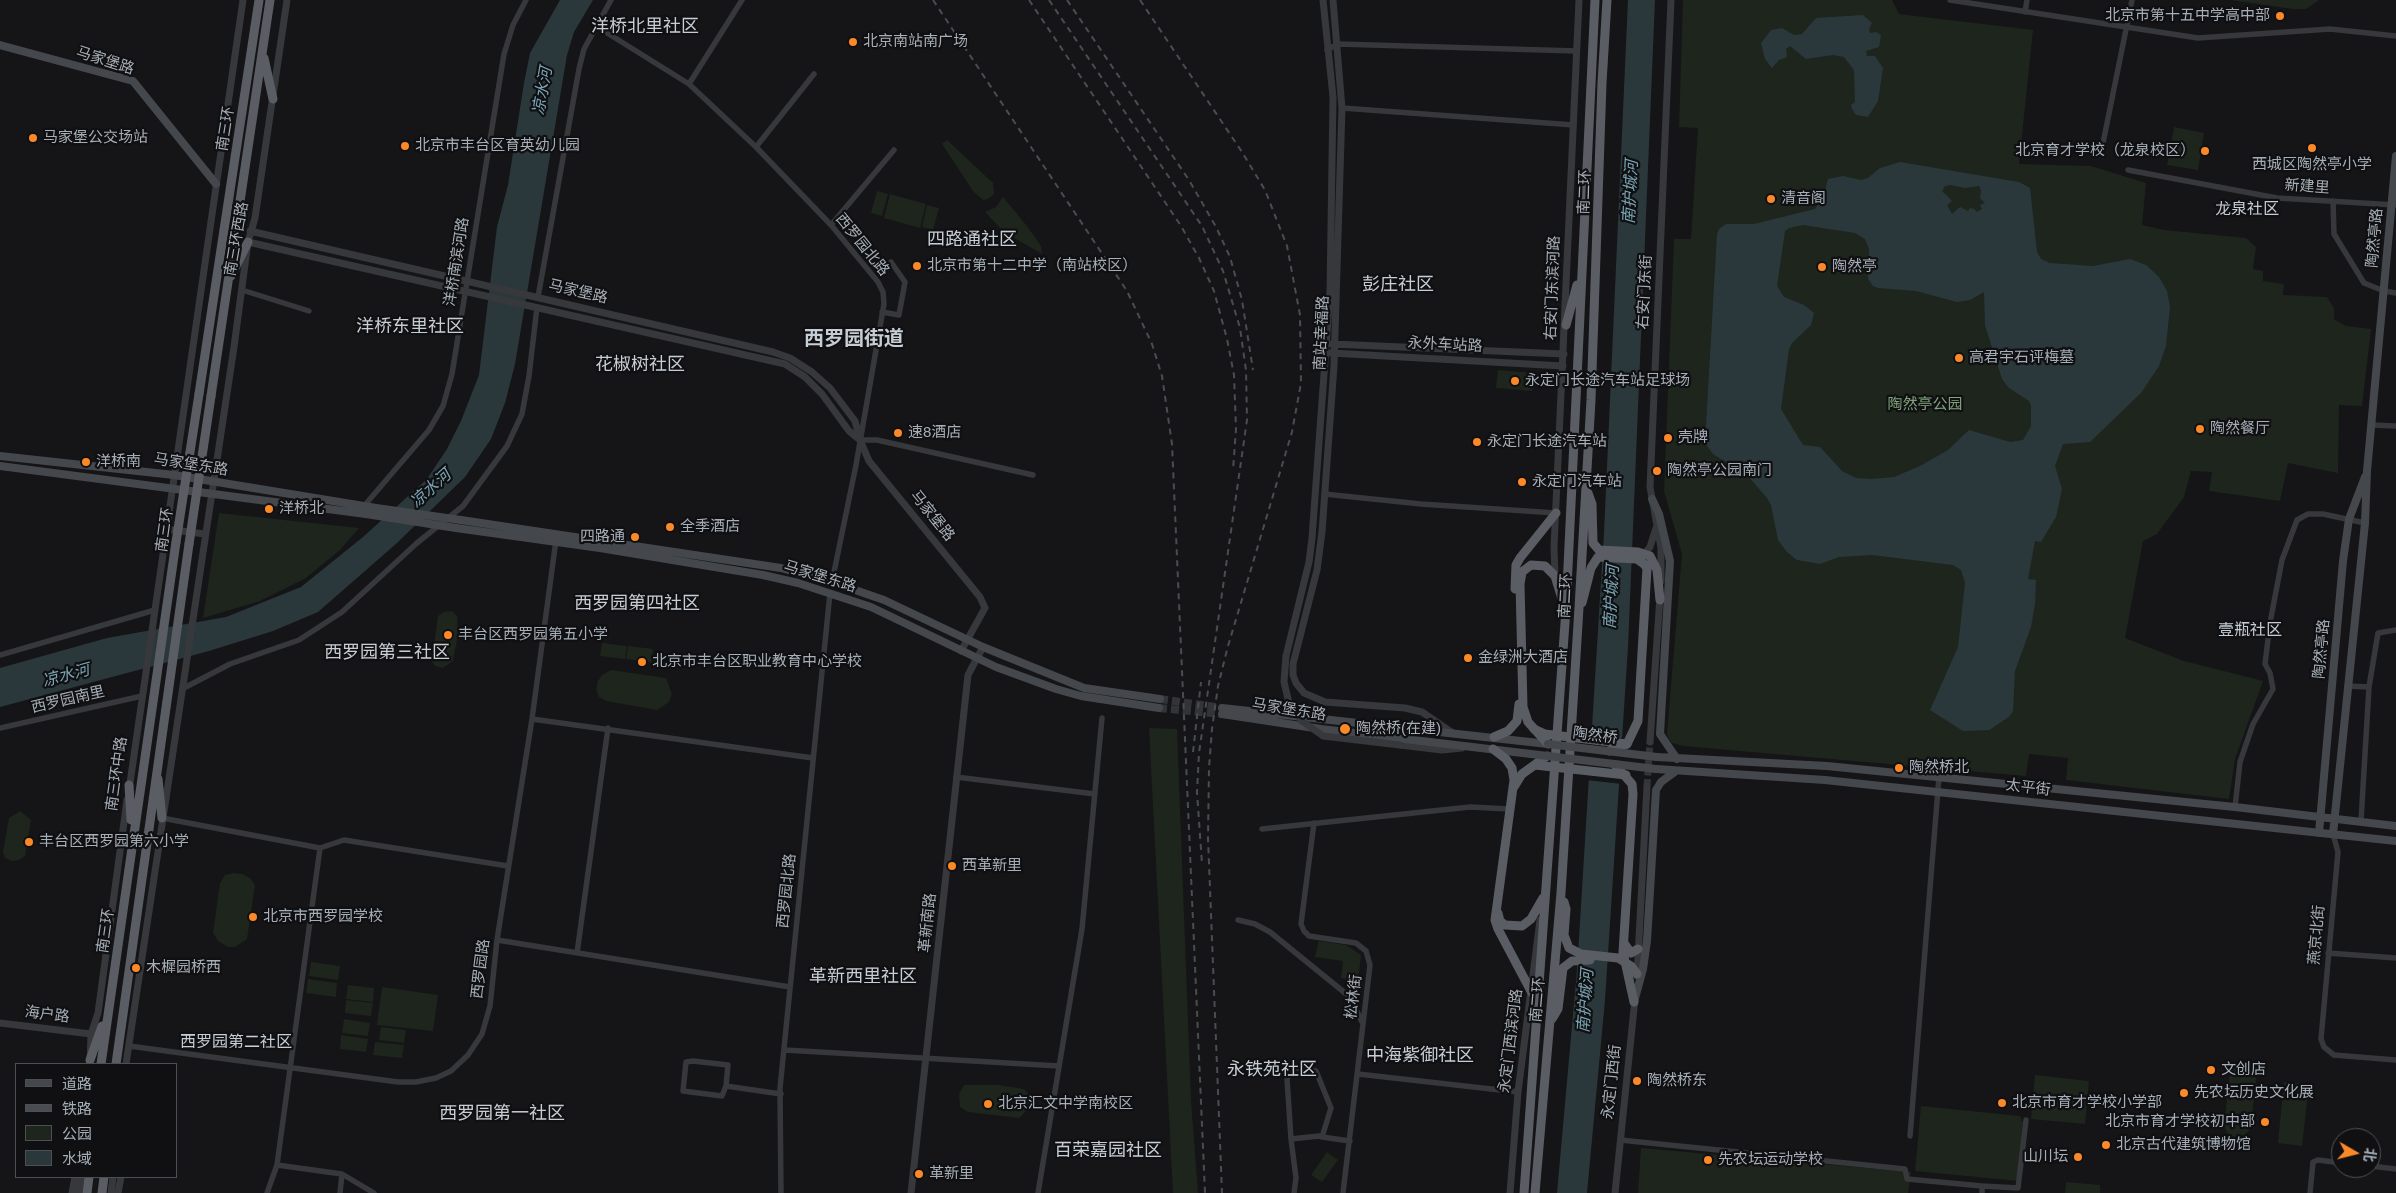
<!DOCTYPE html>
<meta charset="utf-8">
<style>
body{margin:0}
#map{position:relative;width:2396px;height:1193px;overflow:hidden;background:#151517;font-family:Helvetica,"Noto Sans SC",sans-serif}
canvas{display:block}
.legend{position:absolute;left:15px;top:1063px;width:162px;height:115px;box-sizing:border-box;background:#101012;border:1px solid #4c5054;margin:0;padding:6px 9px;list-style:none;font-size:15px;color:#a6afb8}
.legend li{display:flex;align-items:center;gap:10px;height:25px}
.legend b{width:25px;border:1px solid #4c5054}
.north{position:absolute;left:2331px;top:1128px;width:50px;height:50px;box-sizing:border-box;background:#101012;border:1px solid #4c5054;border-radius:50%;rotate:98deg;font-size:14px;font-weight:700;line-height:20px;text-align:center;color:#a6afb8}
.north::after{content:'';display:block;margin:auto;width:18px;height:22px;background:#fc8928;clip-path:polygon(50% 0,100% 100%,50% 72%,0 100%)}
</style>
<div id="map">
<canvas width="2396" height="1193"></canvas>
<ul class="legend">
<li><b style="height:6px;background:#44484c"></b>道路</li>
<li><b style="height:6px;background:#494d51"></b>铁路</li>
<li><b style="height:14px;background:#1d251d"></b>公园</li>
<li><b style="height:14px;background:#2a383c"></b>水域</li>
</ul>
<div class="north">北</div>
</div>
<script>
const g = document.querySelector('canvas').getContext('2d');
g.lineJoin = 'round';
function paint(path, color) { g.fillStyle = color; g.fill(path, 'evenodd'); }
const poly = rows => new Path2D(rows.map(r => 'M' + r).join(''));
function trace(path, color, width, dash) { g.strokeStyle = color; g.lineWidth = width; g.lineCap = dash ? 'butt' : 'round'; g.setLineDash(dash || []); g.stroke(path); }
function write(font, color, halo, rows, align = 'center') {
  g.font = font + ' Helvetica,"Noto Sans SC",sans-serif'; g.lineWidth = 4.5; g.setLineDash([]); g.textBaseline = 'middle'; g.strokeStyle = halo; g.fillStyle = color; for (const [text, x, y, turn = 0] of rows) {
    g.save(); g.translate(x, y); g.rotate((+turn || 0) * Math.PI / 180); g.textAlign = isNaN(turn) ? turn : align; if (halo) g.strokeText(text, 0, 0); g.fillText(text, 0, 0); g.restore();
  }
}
paint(poly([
 [1683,0,1892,0,1899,14,2033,30,2019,164,2091,166,2146,183,2142,225,2164,230,2246,238,2256,247,2253,269,2263,271,2263,281,2284,284,2283,295,2327,297,2334,308,2334,319,2346,326,2371,329,2362,406,2339,405,2338,473,2288,463,2280,501,2209,491,2212,472,2191,471,2184,497,2157,534,2143,541,2125,638,2184,661,2263,681,2235,759,2229,799,2066,780,2068,758,2029,754,2026,776,1683,746,1672,743,1669,739,1667,734,1682,554,1664,491,1674,239,1691,239,1698,128,1679,127],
 [2231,0,2319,0,2306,9,2293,9],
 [2174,127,2204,133,2198,170,2167,165],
 [947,140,993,183,994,194,988,199,983,200,973,191,942,144],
 [877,191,888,194,882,216,871,213],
 [890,194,926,204,920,228,884,218],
 [1003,197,1027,226,1041,246,1042,254,1004,232,985,212,996,207],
 [927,205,939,208,933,230,922,227],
 [1498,370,1534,373,1532,391,1496,388],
 [219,513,359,528,340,550,306,578,260,601,203,618],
 [452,611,457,616,458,634,453,661,443,668,435,666,432,661,438,616,444,612],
 [602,643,627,646,625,659,600,656],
 [628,646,653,649,652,662,626,659],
 [611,670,666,678,672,694,669,702,657,710,606,701,599,697,596,690,598,681,602,675],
 [1149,728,1177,729,1191,1101,1198,1193,1173,1193],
 [20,811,31,820,25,856,19,860,12,861,5,858,3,852,9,818],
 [234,873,242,874,250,878,255,885,247,939,235,947,228,947,218,941,213,933,220,883,225,875],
 [1319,941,1346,945,1361,955,1358,981,1341,978,1343,961,1315,957],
 [311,962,340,966,338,980,309,976],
 [308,979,337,983,336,997,306,993],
 [348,985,374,988,373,1002,346,999],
 [382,987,438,995,433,1031,377,1025],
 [346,1000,373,1003,371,1016,345,1013],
 [344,1019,370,1023,368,1036,342,1033],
 [381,1027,406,1030,404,1043,379,1040],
 [341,1035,368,1039,366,1052,340,1049],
 [375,1042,404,1045,402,1058,373,1055],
 [2242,1066,2250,1069,2256,1078,2251,1128,2245,1135,2234,1137,2228,1134,2224,1126,2230,1073,2234,1068],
 [2035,1075,2089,1081,2085,1124,2031,1119],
 [2284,1082,2309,1084,2302,1146,2278,1143],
 [964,1085,998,1085,1024,1089,1031,1097,1030,1107,1019,1118,968,1112,960,1107,959,1094],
 [1921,1106,2020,1116,2023,1123,2018,1181,1915,1171],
 [1641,1148,1911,1172,1908,1193,1638,1193],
 [1327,1152,1338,1160,1322,1182,1311,1175],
 [2066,1182,2100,1185,2100,1193,2065,1193]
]), '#1d251d');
paint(poly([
 [560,0,593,0,574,32,567,55,515,364,505,403,491,439,465,477,397,543,318,612,273,631,209,651,0,707,0,668,107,638,226,617,301,587,363,537,427,479,447,449,461,421,479,375,497,227,508,185,524,83,530,53],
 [1628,0,1655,0,1628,647,1605,1000,1587,1193,1557,1193,1577,970,1604,533],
 [1863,15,1872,23,1869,29,1870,33,1876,32,1881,35,1879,47,1866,51,1867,56,1875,56,1883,68,1878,101,1868,117,1856,115,1852,109,1851,105,1855,102,1854,70,1844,57,1833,55,1806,59,1790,46,1786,49,1787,57,1779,60,1772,68,1765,59,1761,43,1771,30,1782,28,1794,35,1802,34,1816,18],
 [1900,162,2019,182,2030,188,2037,252,2041,259,2050,263,2093,266,2130,259,2146,265,2159,277,2167,291,2170,307,2166,346,2159,366,2141,393,2090,442,2063,444,2055,466,2062,489,2056,517,2041,542,2035,541,2028,579,2036,580,2035,604,2031,627,2015,671,2013,711,2009,717,1989,730,1963,731,1930,710,1958,647,1965,583,1961,570,1953,565,1872,555,1839,557,1820,564,1797,560,1787,552,1778,540,1771,505,1767,498,1748,476,1713,454,1705,443,1717,234,1719,229,1726,224,1754,224,1815,209,1824,195,1828,179,1843,176,1861,180,1868,178,1880,168],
 [1951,185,1965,188,1979,186,1981,190,1980,198,1985,203,1980,205,1982,209,1977,212,1974,209,1970,208,1968,211,1960,207,1952,214,1947,205,1952,201,1942,191,1945,186],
 [1803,225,1855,233,1865,239,1869,249,1868,279,1873,286,1878,288,1916,291,1957,302,1970,300,1984,292,1985,325,2002,379,2009,388,2029,401,2031,406,2031,426,2023,440,2010,442,1969,430,1948,450,1920,466,1894,477,1871,479,1856,478,1842,471,1820,447,1803,445,1781,409,1789,349,1792,343,1811,325,1814,313,1804,305,1784,297,1777,286,1785,231,1789,228]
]), '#2a383c');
paint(poly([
 [1589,735,1619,739,1625,736,1622,784,1586,780]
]), '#151517');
trace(poly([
 [1647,786,1650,742]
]), '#323437', 7, [7, 3.5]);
trace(poly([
 [1160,699,1222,708],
 [1159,708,1222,714]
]), '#323437', 8, [8, 4]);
trace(poly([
 [1950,0,2198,38,2330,29,2396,36],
 [2025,12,2027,0],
 [596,26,689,84,756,147,831,225,878,282,883,292,884,304,856,465,832,582],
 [1327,50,1338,44,1577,51],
 [689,84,742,0],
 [1342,108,1574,125],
 [2103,143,2132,0],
 [756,147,814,74],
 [2128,170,2277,198,2396,205],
 [2333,201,2334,234,2364,283,2384,291,2396,293],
 [831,225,894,150],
 [242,290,309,311],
 [538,297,579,69,584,49,611,0],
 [882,312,899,315,905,282,891,262],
 [2372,425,2396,426],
 [860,440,877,440,1033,475],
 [1324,494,1421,504,1556,513],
 [364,506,429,430,443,406,452,374,504,54,513,25,526,0],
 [0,655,155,610],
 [2347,686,2369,687],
 [182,689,230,664,299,640,342,612,417,543,463,506,507,446,522,414,529,376,537,307],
 [532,719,813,758],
 [0,728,142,696],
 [956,777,1095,794],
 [2235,807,2240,762,2253,724,2273,689,2270,673,2265,664,2270,623,2282,560,2297,520,2308,514,2323,514,2365,523],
 [162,818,320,848,344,840,508,866],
 [2361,821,2369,687,2378,633,2396,630],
 [1314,823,1301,924,1304,931,1309,936,1356,943,1366,951,1370,965,1343,1193],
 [1262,829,1470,807,1510,809],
 [2333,834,2338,852,2321,1039,2324,1047,2334,1055,2396,1060],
 [1238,920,1255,924,1270,932,1350,997,1362,1022],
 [497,940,790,987],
 [577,953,608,728],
 [2328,953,2396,958],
 [129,1046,398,1082,416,1082,436,1078,451,1071,468,1055,482,1034,490,1006,497,940,532,719,556,540],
 [785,1050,1059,1066],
 [1358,1074,1518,1092],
 [726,1086,728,1065,693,1061,686,1062,683,1091,722,1096,726,1086,781,1094],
 [1910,1136,1939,777],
 [1322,1137,1350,1141],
 [1291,1139,1319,1136,1322,1137,1331,1108,1316,1071,1291,1067,1287,1079,1291,1139,1296,1178,1294,1193],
 [1620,1140,1905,1169,1907,1179,1982,1186,1982,1193],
 [277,1165,342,1174,374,1193],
 [2371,1166,2396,1169],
 [1982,1186,2018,1188,2026,1120],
 [267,1193,277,1165,320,848],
 [340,1193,342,1174],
 [781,1193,780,1088,830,593],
 [1038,1193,1082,929,1102,718],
 [2310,1193,2313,1162,2318,1160,2341,1163]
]), '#36383c', 5.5);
trace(poly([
 [1333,0,1342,108,1334,366,1322,532,1317,570,1293,664,1293,675,1296,683,1304,693,1325,702,1405,708,1422,712,1454,734],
 [250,231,773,352,790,358,812,372,830,388,855,421,860,440,869,461,980,597,985,608,961,651],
 [248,242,785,364,805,377,822,394,849,431,860,440],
 [1332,344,1564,354],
 [1331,353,1563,366],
 [166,529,205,534],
 [1643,556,1650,547,1656,528],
 [1555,576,1554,547,1579,0],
 [1661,581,1661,548,1650,487,1671,0],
 [1286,656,1309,562,1312,538,1330,292,1333,97,1323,0],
 [1650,742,1660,596],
 [1400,745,1442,750,1462,748],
 [129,790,243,0],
 [1637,976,1647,786],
 [0,1023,91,1034],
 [90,1064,91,1034,98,1013,127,800],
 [126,1064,234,347,248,242,255,218,287,0],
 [72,1193,75,1177],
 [79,1193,81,1177],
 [111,1193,113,1177],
 [118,1193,121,1177],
 [911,1193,968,675,983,647],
 [1510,1193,1518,1092,1540,920],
 [1615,1193,1635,999]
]), '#36383c', 7);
trace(poly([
 [0,45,133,81,216,184],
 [0,456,174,475,376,508],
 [0,466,366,514],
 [1652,499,1659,514,1670,561,1660,734,1677,759],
 [461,520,781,568,832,582,884,600,983,647,1084,688,1160,699],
 [456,528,600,548,763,575,798,583,871,607,996,667,1056,689,1081,696,1159,708],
 [1222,708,1548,744],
 [1222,714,1321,729,1531,754],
 [1657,757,1827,766,2235,807,2396,826],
 [1656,769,1825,780,2396,841],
 [2319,833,2343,561,2349,519,2365,477],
 [2333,834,2365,523,2367,471,2396,156],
 [1634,1002,1643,969,1647,941,1656,790,1661,782,1676,771]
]), '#44484c', 8);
trace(poly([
 [264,58,273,99],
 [231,276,248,242],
 [1566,325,1577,285],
 [199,394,259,0],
 [211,396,270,0],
 [1588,493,1592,504,1593,543,1599,550,1638,552,1650,556,1657,570,1660,600],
 [1515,589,1516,565,1520,558,1556,513],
 [1582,603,1591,568,1598,557,1637,559,1644,564,1647,568,1638,721,1627,744,1609,751],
 [1494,737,1508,731,1517,721,1519,704],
 [1548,744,1528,722,1523,707,1520,584,1522,572,1531,565,1545,566,1555,576,1563,602],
 [1493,749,1506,759,1512,768,1514,780,1495,920,1498,929,1532,993],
 [1615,765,1632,784,1633,794,1623,952,1634,1002],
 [158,779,162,818],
 [129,785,131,820],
 [1514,787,1522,774,1547,756],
 [1564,902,1566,909,1564,935,1569,948,1581,954,1618,958,1631,966,1637,974],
 [1498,913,1500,921,1505,925,1522,926,1531,919,1543,898],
 [1624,943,1631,953,1638,949],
 [1552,1019,1558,1009,1563,968,1572,961,1590,960],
 [90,1060,102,1026],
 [101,1064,176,542],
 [116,1064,189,544],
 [87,1193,89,1177],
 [102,1193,104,1177],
 [1524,1193,1566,609,1595,0],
 [1535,1193,1561,893,1579,608,1591,400,1602,83,1607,0]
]), '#5a5e64', 9);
trace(poly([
 [933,0,1127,291,1152,344,1162,376,1172,444,1205,1193],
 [1029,0,1181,226,1199,258,1214,291,1227,339,1234,375,1236,429,1233,470],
 [1049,0,1202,226,1223,271,1240,328,1246,370,1247,420,1199,753,1197,792,1202,864],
 [1067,0,1189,180,1216,227,1230,257,1242,300,1253,370],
 [1140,0,1242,152,1265,190,1287,246,1300,315,1301,383,1292,432,1228,646,1218,686,1212,729,1209,768,1208,838,1222,1193],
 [1193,752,1201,682]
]), '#494d51', 2, [6, 5]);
trace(poly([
 [1286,656,1284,682,1289,703,1302,721,1323,736,1400,745]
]), '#36383c', 7);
trace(poly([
 [376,508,461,520],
 [366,514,456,528],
 [1548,744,1657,757],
 [1531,754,1656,769]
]), '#44484c', 8);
trace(poly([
 [176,542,199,394],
 [189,544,211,396],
 [1534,729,1545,734,1627,744],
 [1535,765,1626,775]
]), '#5a5e64', 9);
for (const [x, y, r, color] of [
 [2280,16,5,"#fc8928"],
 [853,42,5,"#fc8928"],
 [33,138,5,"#fc8928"],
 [405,146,5,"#fc8928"],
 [2312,148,5,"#fc8928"],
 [2205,151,5,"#fc8928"],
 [1771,199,5,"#fc8928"],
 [917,266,5,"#fc8928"],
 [1822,267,5,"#fc8928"],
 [1959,358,5,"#fc8928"],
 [1515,381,5,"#fc8928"],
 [2200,429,5,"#fc8928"],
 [898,433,5,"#fc8928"],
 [1668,438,5,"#fc8928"],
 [1477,442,5,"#fc8928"],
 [86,462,5,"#fc8928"],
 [1657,471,5,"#fc8928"],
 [1522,482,5,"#fc8928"],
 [269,509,5,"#fc8928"],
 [670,527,5,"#fc8928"],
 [635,537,5,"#fc8928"],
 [448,635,5,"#fc8928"],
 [1468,658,5,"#fc8928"],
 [642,662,5,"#fc8928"],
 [1345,729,6,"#fc8928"],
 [1899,768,5,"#fc8928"],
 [29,842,5,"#fc8928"],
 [952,866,5,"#fc8928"],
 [253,917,5,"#fc8928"],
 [136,968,5,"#fc8928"],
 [2211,1070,5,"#fc8928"],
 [1637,1081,5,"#fc8928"],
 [2184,1093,5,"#fc8928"],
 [2002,1103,5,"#fc8928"],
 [988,1104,5,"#fc8928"],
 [2265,1122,5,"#fc8928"],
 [2106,1145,5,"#fc8928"],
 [2078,1157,5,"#fc8928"],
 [1708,1160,5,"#fc8928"],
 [919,1174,5,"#fc8928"]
]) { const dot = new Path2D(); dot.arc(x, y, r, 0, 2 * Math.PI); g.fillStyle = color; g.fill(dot); trace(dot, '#101012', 2); }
write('15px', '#a6afb8', '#101012', [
 ["北京市第十五中学高中部",2270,16,"right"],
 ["北京南站南广场",863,42],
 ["马家堡公交场站",43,138],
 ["北京市丰台区育英幼儿园",415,146],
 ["北京育才学校（龙泉校区）",2195,151,"right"],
 ["西城区陶然亭小学",2312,165,"center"],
 ["清音阁",1781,199],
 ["北京市第十二中学（南站校区）",927,266],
 ["陶然亭",1832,267],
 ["高君宇石评梅墓",1969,358],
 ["永定门长途汽车站足球场",1525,381],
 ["陶然餐厅",2210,429],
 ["速8酒店",908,433],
 ["壳牌",1678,438],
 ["永定门长途汽车站",1487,442],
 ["洋桥南",96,462],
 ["陶然亭公园南门",1667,471],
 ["永定门汽车站",1532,482],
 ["洋桥北",279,509],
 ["全季酒店",680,527],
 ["四路通",625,537,"right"],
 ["丰台区西罗园第五小学",458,635],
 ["金绿洲大酒店",1478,658],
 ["北京市丰台区职业教育中心学校",652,662],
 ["陶然桥(在建)",1356,729],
 ["陶然桥北",1909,768],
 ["丰台区西罗园第六小学",39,842],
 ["西革新里",962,866],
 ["北京市西罗园学校",263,917],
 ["木樨园桥西",146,968],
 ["文创店",2221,1070],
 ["陶然桥东",1647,1081],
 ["先农坛历史文化展",2194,1093],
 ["北京市育才学校小学部",2012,1103],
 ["北京汇文中学南校区",998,1104],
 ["北京市育才学校初中部",2255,1122,"right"],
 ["北京古代建筑博物馆",2116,1145],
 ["山川坛",2068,1157,"right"],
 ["先农坛运动学校",1718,1160],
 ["革新里",929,1174]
], 'left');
write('15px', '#a6afb8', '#101012', [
 ["马家堡路",105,61,18],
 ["南三环",226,129,-81],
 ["新建里",2307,187,4],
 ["南二环",1585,192,-88],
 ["陶然亭路",2375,238,-85],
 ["南三环西路",237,239,-80],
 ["西罗园北路",862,245,51],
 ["洋桥南滨河路",457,262,-81],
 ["右安门东滨河路",1553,288,-88],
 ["马家堡路",578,292,13],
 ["右安门东街",1645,292,-87],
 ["南站幸福路",1322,333,-87],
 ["永外车站路",1445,345,3],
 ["马家堡东路",191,465,9],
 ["马家堡路",932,516,51],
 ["南三环",165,530,-82],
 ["马家堡东路",820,577,17],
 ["南二环",1566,596,-87],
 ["陶然亭路",2322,649,-85],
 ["西罗园南里",68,700,-13],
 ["马家堡东路",1289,710,9],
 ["陶然桥",1595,736,7],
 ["南三环中路",117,774,-82],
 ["太平街",2028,788,7],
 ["西罗园北路",787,891,-84],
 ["革新南路",928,923,-84],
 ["南三环",106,931,-82],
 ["燕京北街",2317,935,-85],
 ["西罗园路",481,969,-83],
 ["松林街",1354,997,-83],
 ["南二环",1538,1000,-85],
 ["海户路",47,1015,7],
 ["永定门西滨河路",1511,1041,-83],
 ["永定门西街",1612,1082,-84]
]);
write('15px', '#82a47c', '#101012', [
 ["陶然亭公园",1925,405]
]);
write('italic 16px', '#7ba6b5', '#101012', [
 ["凉水河",543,91,-80],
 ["南护城河",1631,192,-87],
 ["凉水河",431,489,-42],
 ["南护城河",1612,597,-87],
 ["凉水河",66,676,-15],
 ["南护城河",1586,1001,-86]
]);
write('16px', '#c7cdd4', '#101012', [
 ["龙泉社区",2247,210],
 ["壹瓶社区",2250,631],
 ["西罗园第二社区",236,1043]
]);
write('18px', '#c7cdd4', '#101012', [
 ["洋桥北里社区",645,27],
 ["四路通社区",972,240],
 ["彭庄社区",1398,285],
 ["洋桥东里社区",410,327],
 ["花椒树社区",640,365],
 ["西罗园第四社区",637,604],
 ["西罗园第三社区",387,653],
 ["革新西里社区",863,977],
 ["中海紫御社区",1420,1056],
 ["永铁苑社区",1272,1070],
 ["西罗园第一社区",502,1114],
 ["百荣嘉园社区",1108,1151]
]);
write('bold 20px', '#c7cdd4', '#101012', [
 ["西罗园街道",854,339]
]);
</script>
